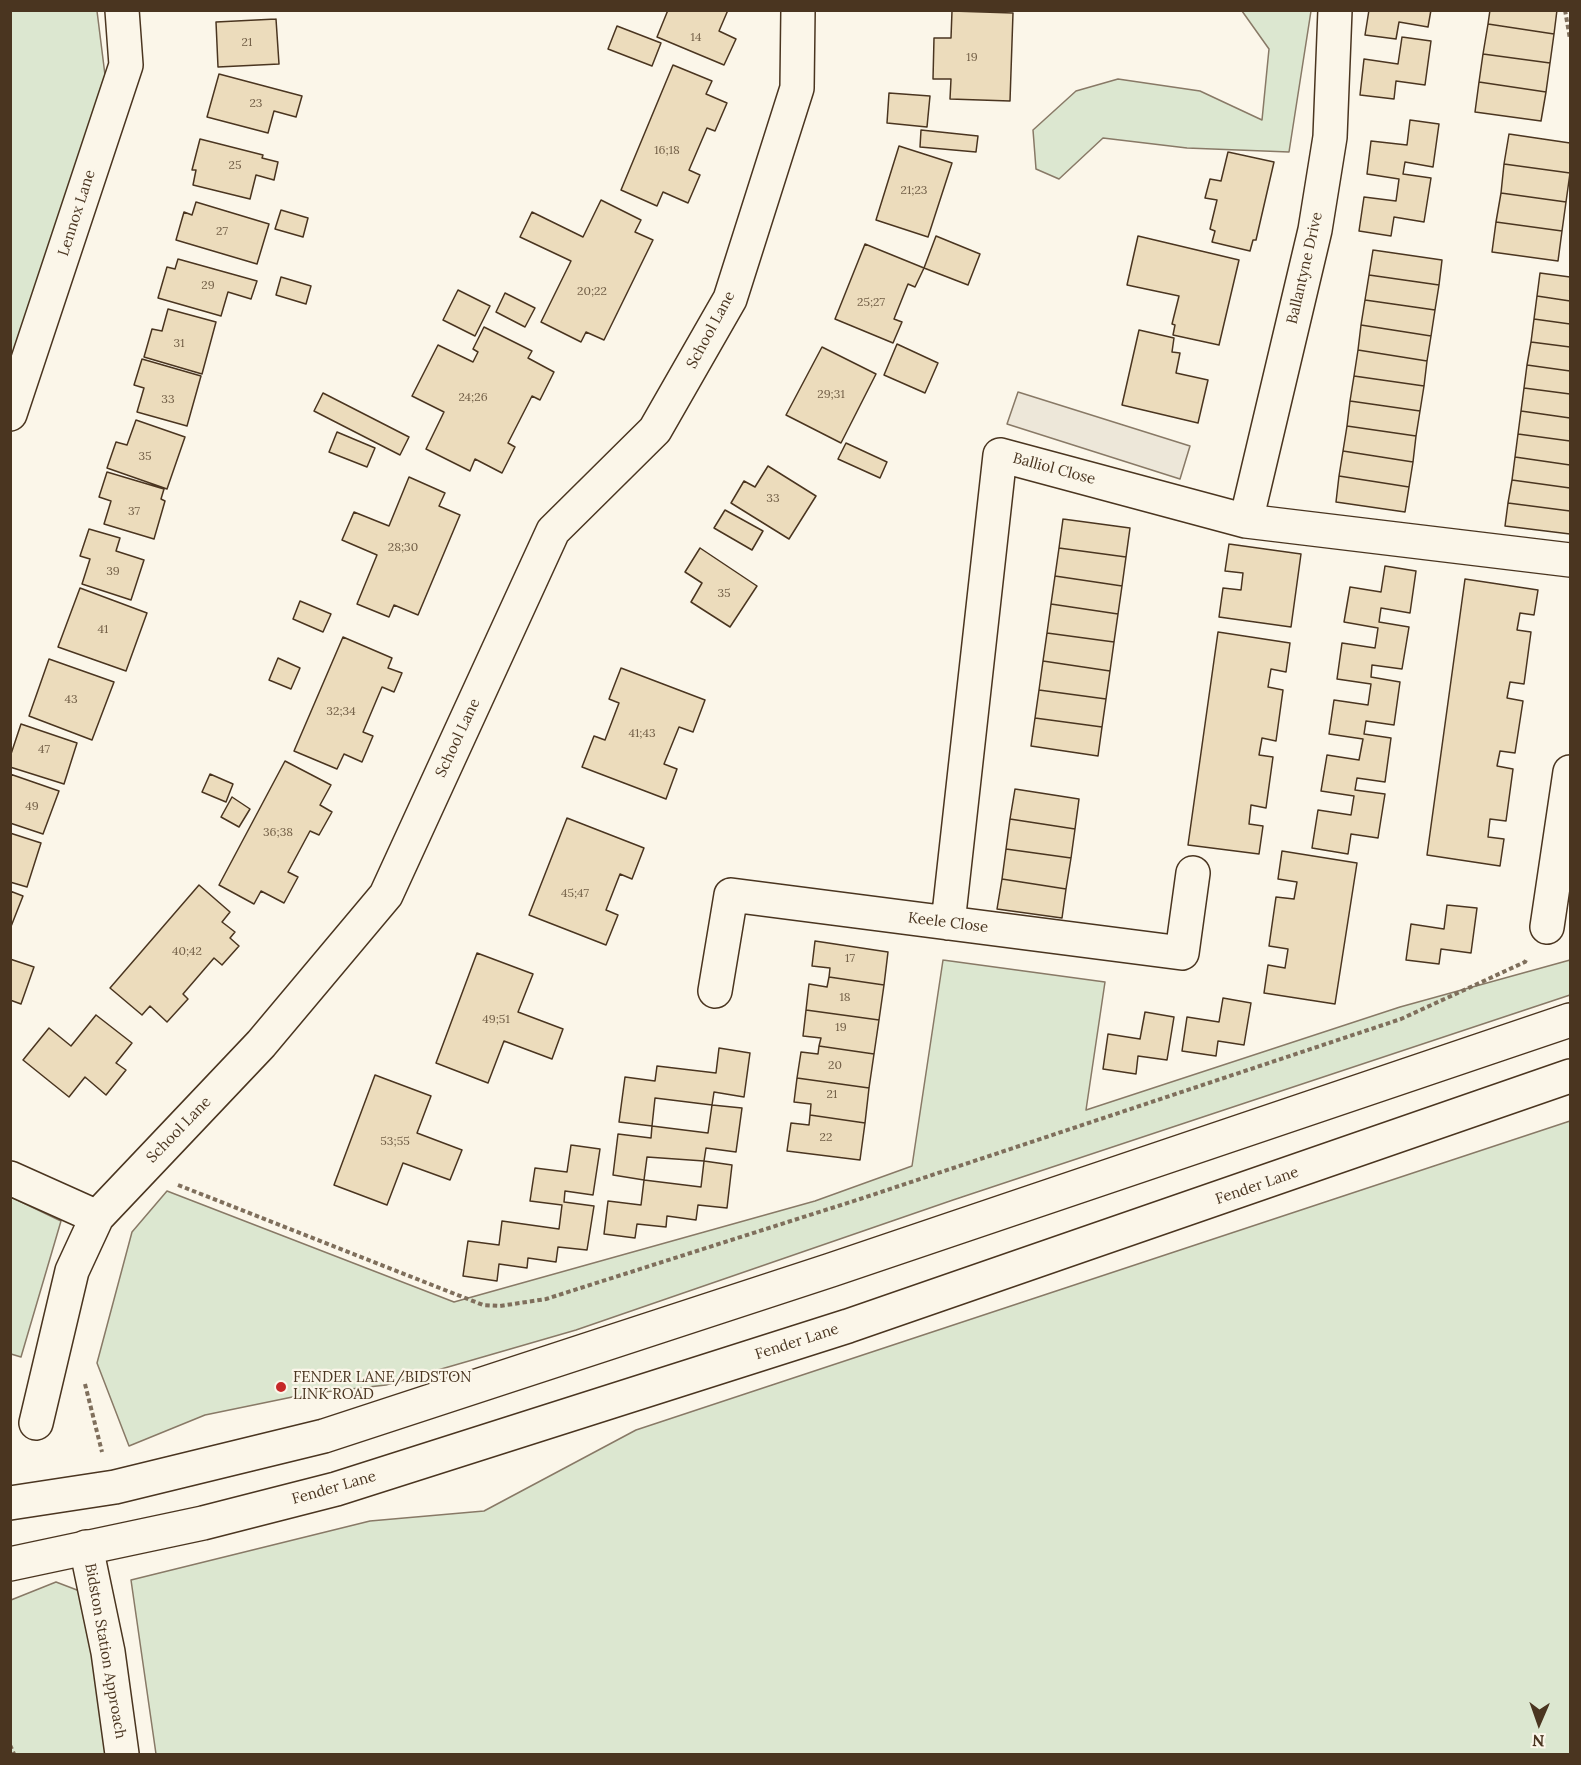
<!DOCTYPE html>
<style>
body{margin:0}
#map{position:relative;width:1581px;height:1765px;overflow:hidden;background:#fbf6e9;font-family:Lora,serif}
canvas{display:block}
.frame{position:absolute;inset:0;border:12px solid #4a3520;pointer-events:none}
.north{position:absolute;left:1509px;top:1693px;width:60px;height:60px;-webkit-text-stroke:4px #fbf6e9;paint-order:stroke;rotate:182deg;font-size:16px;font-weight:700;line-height:24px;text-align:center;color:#4a3520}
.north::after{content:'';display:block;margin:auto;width:21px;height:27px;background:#4a3520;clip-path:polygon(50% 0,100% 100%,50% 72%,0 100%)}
</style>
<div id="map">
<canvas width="1581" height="1765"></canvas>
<div class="frame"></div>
<div class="north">N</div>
</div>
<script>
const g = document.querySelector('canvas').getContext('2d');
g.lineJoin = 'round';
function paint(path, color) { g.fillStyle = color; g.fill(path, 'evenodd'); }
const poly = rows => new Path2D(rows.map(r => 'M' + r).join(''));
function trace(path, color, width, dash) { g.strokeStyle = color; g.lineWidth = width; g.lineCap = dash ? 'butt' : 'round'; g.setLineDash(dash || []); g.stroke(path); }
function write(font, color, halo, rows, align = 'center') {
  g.font = font + ' Lora,serif'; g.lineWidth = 4.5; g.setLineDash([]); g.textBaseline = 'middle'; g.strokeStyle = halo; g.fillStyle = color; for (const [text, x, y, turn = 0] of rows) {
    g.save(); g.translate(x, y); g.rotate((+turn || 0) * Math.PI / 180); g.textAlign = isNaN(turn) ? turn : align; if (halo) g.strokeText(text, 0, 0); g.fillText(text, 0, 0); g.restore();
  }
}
const green = poly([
 [10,11,97,11,105,75,10,368,10,11],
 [1242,11,1311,11,1289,152,1187,148,1103,138,1059,179,1036,169,1033,130,1076,91,1118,79,1200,91,1262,120,1269,49,1242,11],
 [943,960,1105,982,1086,1110,1400,1007,1570,960,1570,995,953,1200,576,1330,386,1385,307,1394,205,1415,129,1446,97,1363,132,1232,167,1191,454,1302,815,1201,912,1166,943,960],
 [1570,1121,1570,1754,156,1754,131,1580,370,1521,484,1511,636,1430,1570,1121],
 [11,1197,61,1221,21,1357,11,1354,11,1197],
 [56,1582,77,1590,88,1601,113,1754,11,1754,11,1600,56,1582]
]);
paint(green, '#dce7d0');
trace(green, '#887966', 1.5);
const parking = poly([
 [1018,392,1190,446,1180,479,1007,424,1018,392]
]);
paint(parking, '#ede7d9');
trace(parking, '#887966', 1.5);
const building = poly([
 [668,10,728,10,719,31,736,39,724,65,657,37,668,10],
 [1369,10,1431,10,1428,27,1399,22,1396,39,1365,35,1369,10],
 [1490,10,1557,10,1554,34,1488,24,1490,10],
 [952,11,1013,13,1010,101,950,99,951,79,933,79,934,38,951,38,952,11],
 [276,19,279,64,218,67,216,22,276,19],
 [1488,24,1554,34,1550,63,1483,54,1488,24],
 [617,26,661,43,652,66,608,49,617,26],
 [1402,37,1431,41,1425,85,1396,81,1394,99,1360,95,1364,59,1398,64,1402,37],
 [1483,54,1550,63,1546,92,1479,82,1483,54],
 [673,65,712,81,706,94,727,103,715,131,707,128,689,170,700,175,688,203,663,192,657,206,621,190,673,65],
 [219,74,302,96,296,117,274,111,268,133,207,117,219,74],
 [1479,82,1546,92,1541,121,1475,112,1479,82],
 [889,93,930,96,927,127,887,123,889,93],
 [1410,120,1439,124,1433,167,1405,162,1403,174,1431,178,1424,222,1394,217,1391,236,1359,231,1364,197,1396,201,1399,179,1367,174,1371,141,1407,145,1410,120],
 [921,130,978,136,976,152,920,147,921,130],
 [1509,134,1570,143,1570,173,1504,164,1509,134],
 [200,139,263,155,262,158,278,162,274,180,256,175,250,199,193,185,196,170,192,170,200,139],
 [899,146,952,163,928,237,876,220,899,146],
 [1228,152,1274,162,1256,240,1253,240,1250,251,1212,242,1215,231,1210,229,1217,200,1205,198,1210,179,1221,181,1228,152],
 [1504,164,1570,173,1566,202,1501,193,1504,164],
 [1501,193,1566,202,1562,231,1496,222,1501,193],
 [601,200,641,220,635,232,653,240,604,340,586,332,581,342,541,322,571,261,520,237,532,212,583,237,601,200],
 [196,202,269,224,257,264,176,240,184,212,192,215,196,202],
 [281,210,308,218,303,237,275,229,281,210],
 [1496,222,1562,231,1558,261,1492,252,1496,222],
 [936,236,980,254,968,285,924,268,936,236],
 [1138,236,1239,260,1219,345,1173,335,1175,325,1172,324,1179,296,1127,285,1138,236],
 [865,244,924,268,915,287,908,284,894,319,902,322,893,343,835,319,865,244],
 [1373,250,1442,260,1439,285,1369,275,1373,250],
 [178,259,257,281,251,299,228,292,221,316,158,298,167,267,175,269,178,259],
 [1540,273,1570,277,1570,301,1537,296,1540,273],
 [1369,275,1439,285,1435,310,1365,300,1369,275],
 [281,277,311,286,306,304,276,295,281,277],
 [458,290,490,306,475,336,443,320,458,290],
 [505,293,535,308,525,327,496,312,505,293],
 [1537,296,1570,301,1570,324,1534,319,1537,296],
 [1365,300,1435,310,1431,336,1361,325,1365,300],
 [168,309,216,322,202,374,144,357,152,329,162,331,168,309],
 [1534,319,1570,324,1570,347,1531,342,1534,319],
 [1361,325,1431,336,1427,361,1358,350,1361,325],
 [484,327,532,351,528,358,554,372,540,400,532,396,508,443,515,447,502,473,475,459,470,471,426,449,444,412,412,396,438,345,473,362,478,352,473,349,484,327],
 [1139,330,1174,338,1172,352,1180,353,1176,373,1208,380,1198,423,1122,405,1139,330],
 [1531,342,1570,347,1570,371,1527,365,1531,342],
 [897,344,938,363,925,393,884,375,897,344],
 [822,347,876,374,841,443,786,415,822,347],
 [1358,350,1427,361,1424,386,1354,376,1358,350],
 [142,359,201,376,187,426,137,412,144,388,134,385,142,359],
 [1527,365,1570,371,1570,394,1524,388,1527,365],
 [1354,376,1424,386,1420,411,1350,401,1354,376],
 [1524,388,1570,394,1570,418,1521,411,1524,388],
 [323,393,409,437,400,455,314,411,323,393],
 [1350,401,1420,411,1416,436,1347,426,1350,401],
 [1521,411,1570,418,1570,441,1518,434,1521,411],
 [136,420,185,437,167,489,107,468,116,442,127,445,136,420],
 [1347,426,1416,436,1413,462,1343,451,1347,426],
 [337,432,375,448,367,467,329,452,337,432],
 [1518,434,1570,441,1570,465,1515,457,1518,434],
 [846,443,887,462,880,478,838,459,846,443],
 [1343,451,1413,462,1409,487,1339,476,1343,451],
 [1515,457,1570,465,1570,488,1512,480,1515,457],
 [768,466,816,496,789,539,731,503,744,481,755,487,768,466],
 [107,472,164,489,161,499,165,501,154,539,104,524,111,501,99,497,107,472],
 [1339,476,1409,487,1405,512,1336,502,1339,476],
 [409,477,445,493,439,506,460,515,418,615,394,605,389,617,357,604,377,555,342,540,354,512,389,526,409,477],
 [1512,480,1570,488,1570,511,1508,503,1512,480],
 [1508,503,1570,511,1570,534,1505,526,1508,503],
 [725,510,763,531,752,550,714,528,725,510],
 [1063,519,1130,528,1126,557,1059,548,1063,519],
 [89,529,120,538,116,551,144,560,131,600,82,584,90,559,80,556,89,529],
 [1229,544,1301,554,1291,627,1219,617,1223,588,1241,590,1243,573,1225,571,1229,544],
 [700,548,757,586,730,627,691,602,702,583,685,572,700,548],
 [1059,548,1126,557,1122,586,1055,576,1059,548],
 [1385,566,1416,571,1410,613,1381,608,1379,622,1409,627,1402,669,1372,665,1371,677,1400,682,1394,725,1366,721,1364,734,1391,738,1385,782,1357,778,1355,790,1385,794,1378,838,1351,834,1348,854,1312,848,1318,810,1351,815,1354,796,1321,791,1327,755,1359,760,1363,739,1329,734,1334,700,1368,705,1371,684,1337,679,1342,643,1375,648,1378,628,1344,622,1350,587,1381,592,1385,566],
 [1055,576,1122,586,1118,614,1051,604,1055,576],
 [1465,579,1538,590,1534,615,1520,613,1517,630,1531,632,1524,684,1510,682,1507,698,1523,701,1515,753,1500,751,1497,766,1513,769,1506,821,1490,819,1488,837,1504,839,1500,866,1427,855,1465,579],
 [80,588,147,613,126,671,58,647,80,588],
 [300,601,331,614,323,632,293,619,300,601],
 [1051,604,1118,614,1114,642,1047,633,1051,604],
 [1218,632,1290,643,1286,672,1271,669,1268,687,1283,690,1276,741,1262,738,1259,755,1273,757,1266,808,1251,805,1249,824,1263,826,1259,854,1188,845,1218,632],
 [1047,633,1114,642,1110,671,1043,661,1047,633],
 [343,637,392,658,388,668,402,673,394,692,382,687,363,732,373,736,362,762,344,754,337,769,294,751,343,637],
 [278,658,300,668,291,689,269,680,278,658],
 [49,659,114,682,92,740,29,716,49,659],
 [1043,661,1110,671,1106,699,1039,690,1043,661],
 [621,668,705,700,693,732,679,727,664,764,677,769,666,799,582,767,594,736,605,740,619,703,609,699,621,668],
 [1039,690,1106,699,1102,727,1035,718,1039,690],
 [1035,718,1102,727,1098,756,1031,746,1035,718],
 [21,724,77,743,64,784,10,767,10,757,21,724],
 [285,761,331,785,320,805,332,812,319,835,310,831,288,872,298,877,284,903,261,891,254,904,219,885,285,761],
 [10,774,59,791,43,834,10,823,10,774],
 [210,774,233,784,226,802,202,792,210,774],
 [1015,789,1079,799,1075,829,1010,819,1015,789],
 [232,797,250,809,239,827,221,817,232,797],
 [567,818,644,848,632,879,620,874,606,910,618,915,606,945,529,915,567,818],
 [1010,819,1075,829,1071,858,1006,849,1010,819],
 [10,833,41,843,27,887,10,882,10,833],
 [1006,849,1071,858,1066,889,1002,879,1006,849],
 [1282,851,1357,863,1335,1004,1264,993,1268,965,1285,968,1288,949,1269,946,1276,897,1294,899,1297,882,1278,879,1282,851],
 [1002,879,1066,889,1062,918,997,909,1002,879],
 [199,885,230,912,222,922,235,932,230,938,239,946,222,965,214,958,183,994,188,999,167,1022,150,1006,142,1015,110,988,199,885],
 [10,891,23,896,10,929,10,891],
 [1447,905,1477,908,1471,953,1441,949,1439,964,1406,960,1411,924,1444,929,1447,905],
 [815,941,888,952,884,985,829,977,830,968,812,966,815,941],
 [477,953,533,974,518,1012,563,1029,552,1059,504,1041,488,1083,436,1063,477,953],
 [10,959,34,967,21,1004,10,1000,10,959],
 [829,977,884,985,879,1020,806,1010,809,984,827,987,829,977],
 [1223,998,1251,1003,1244,1045,1218,1041,1216,1056,1182,1051,1187,1017,1219,1022,1223,998],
 [806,1010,879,1020,874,1054,819,1046,821,1038,803,1036,806,1010],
 [1145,1012,1174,1017,1167,1060,1138,1056,1136,1074,1103,1069,1108,1034,1140,1039,1145,1012],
 [96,1015,132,1043,116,1063,126,1070,106,1095,85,1077,69,1097,23,1060,49,1028,71,1046,96,1015],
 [819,1046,874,1054,869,1088,797,1078,801,1052,818,1054,819,1046],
 [719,1048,750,1053,744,1097,714,1092,712,1105,655,1098,652,1126,619,1122,625,1077,655,1081,657,1066,716,1073,719,1048],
 [375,1075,431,1096,417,1133,462,1150,450,1180,403,1163,387,1205,334,1185,375,1075],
 [797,1078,869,1088,865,1123,810,1115,811,1104,794,1102,797,1078],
 [712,1105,742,1108,736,1152,706,1148,704,1161,647,1157,644,1180,613,1175,618,1134,651,1138,652,1126,708,1133,712,1105],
 [810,1115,865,1123,860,1160,787,1151,791,1123,809,1125,810,1115],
 [571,1145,600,1149,593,1195,565,1191,564,1202,594,1206,587,1250,558,1247,556,1262,528,1258,527,1268,499,1264,497,1281,463,1276,468,1241,499,1245,502,1221,559,1229,562,1205,530,1201,535,1168,567,1172,571,1145],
 [704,1161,732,1165,727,1208,698,1205,696,1220,667,1216,666,1227,637,1224,635,1238,604,1234,608,1201,641,1205,644,1180,701,1187,704,1161]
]);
paint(building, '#ecdcbc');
trace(building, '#4a3520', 1.5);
const minor = poly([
 [10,414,126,65,122,10],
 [1246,521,1315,230,1330,137,1335,10],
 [948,923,1000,455,1246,521,1570,560],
 [1547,927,1570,772],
 [715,991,731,895,1182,953,1193,873],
 [10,1178,97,1217],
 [36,1423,72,1271,97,1217,261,1044,386,895,553,531,655,430,730,299,797,88,798,10],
 [86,1547,108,1652,122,1754]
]);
const primary = poly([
 [10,1503,115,1487,324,1436,831,1270,1570,1020],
 [10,1564,203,1523,336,1489,848,1326,1570,1076]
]);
trace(minor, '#4a3520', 36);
trace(primary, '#4a3520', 36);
trace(poly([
 [1565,10,1570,39],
 [178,1185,483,1305,500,1306,546,1299,860,1199,1401,1019,1525,962,1527,958],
 [85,1384,102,1452],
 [10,1745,14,1754]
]), '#7f6f5c', 4, [4.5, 3]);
trace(minor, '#fbf6e9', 33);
trace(primary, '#fbf6e9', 33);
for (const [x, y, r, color] of [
 [281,1387,6,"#c62828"]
]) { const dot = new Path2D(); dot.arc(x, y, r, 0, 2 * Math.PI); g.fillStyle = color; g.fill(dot); trace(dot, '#fbf6e9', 2); }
write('12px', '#725f47', null, [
 ["14",696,38],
 ["21",247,43],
 ["19",972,58],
 ["23",256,104],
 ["16;18",667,151],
 ["25",235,166],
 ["21;23",914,191],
 ["27",222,232],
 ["29",208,286],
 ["20;22",592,292],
 ["25;27",871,303],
 ["31",179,344],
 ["29;31",831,395],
 ["24;26",473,398],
 ["33",168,400],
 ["35",145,457],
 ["33",773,499],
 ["37",134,512],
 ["28;30",403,548],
 ["39",113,572],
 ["35",724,594],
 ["41",103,630],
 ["43",71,700],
 ["32;34",341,712],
 ["41;43",642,734],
 ["47",44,750],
 ["49",32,807],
 ["36;38",278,833],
 ["45;47",575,894],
 ["40;42",187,952],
 ["17",850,959],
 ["18",845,998],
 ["49;51",496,1020],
 ["19",841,1028],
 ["20",835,1066],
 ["21",832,1095],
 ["22",826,1138],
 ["53;55",395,1142]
]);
write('15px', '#4a3520', '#fbf6e9', [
 ["Lennox Lane",77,213,-72],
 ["Ballantyne Drive",1305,268,-77],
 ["School Lane",711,330,-62],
 ["Balliol Close",1054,469,15],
 ["School Lane",458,738,-65],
 ["Keele Close",948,923,7],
 ["School Lane",179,1130,-46],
 ["Fender Lane",1257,1186,-19],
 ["Fender Lane",797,1342,-18],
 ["Fender Lane",334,1488,-16],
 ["Bidston Station Approach",105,1651,80]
]);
write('15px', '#4a3520', '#fbf6e9', [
 ["FENDER LANE/BIDSTON",293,1378],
 ["LINK ROAD",293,1395]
], 'left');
</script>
